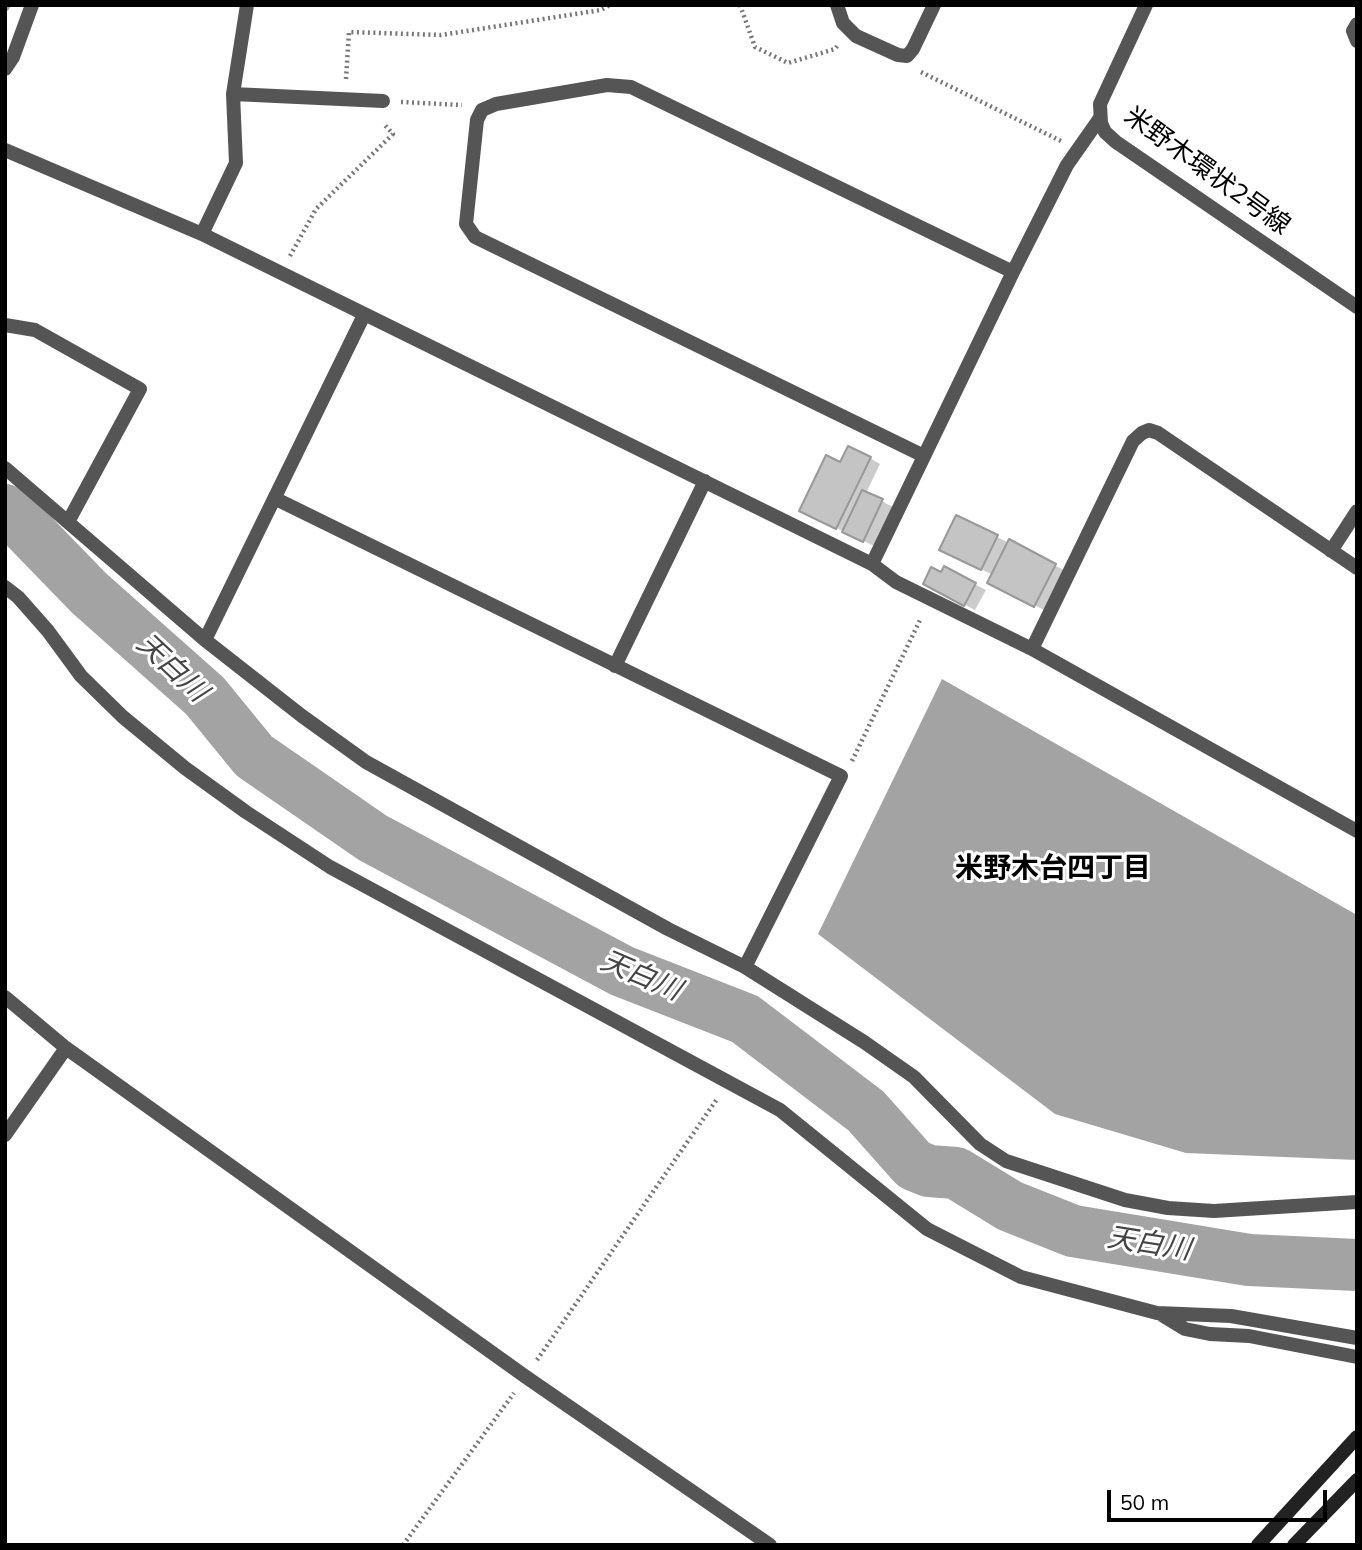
<!DOCTYPE html>
<meta charset="utf-8">
<style>
body{margin:0}
#map{position:relative;width:1362px;height:1550px;overflow:hidden;background:#fff;font-family:Mulish,sans-serif}
canvas{display:block}
.frame{position:absolute;inset:0;border:7px solid #000;pointer-events:none}
.scale{position:absolute;left:1107px;top:1490px;width:220px;height:32px;box-sizing:border-box;border:4px solid #000;border-top:0;padding-left:9px;font-size:21px;line-height:24px;white-space:nowrap;color:#000;-webkit-text-stroke:5px #fff;paint-order:stroke}
</style>
<div id="map">
<canvas width="1362" height="1550"></canvas>
<div class="frame"></div>
<div class="scale">50 m</div>
</div>
<script>
const g = document.querySelector('canvas').getContext('2d');
g.lineJoin = 'round';
function paint(path, color) { g.fillStyle = color; g.fill(path, 'evenodd'); }
const poly = rows => new Path2D(rows.map(r => 'M' + r).join(''));
function trace(path, color, width, dash) { g.strokeStyle = color; g.lineWidth = width; g.lineCap = dash ? 'butt' : 'round'; g.setLineDash(dash || []); g.stroke(path); }
function write(font, color, halo, rows, align = 'center') {
  g.font = font + ' Mulish,"Noto Sans JP",sans-serif'; g.lineWidth = 6; g.setLineDash([]); g.textBaseline = 'middle'; g.strokeStyle = halo; g.fillStyle = color; for (const [text, x, y, turn = 0] of rows) {
    g.save(); g.translate(x, y); g.rotate((+turn || 0) * Math.PI / 180); g.textAlign = isNaN(turn) ? turn : align; if (halo) g.strokeText(text, 0, 0); g.fillText(text, 0, 0); g.restore();
  }
}
paint(poly([
 [942,679,1357,915,1357,1160,1186,1153,1055,1114,818,934]
]), '#a3a3a3');
paint(poly([
 [870,458,880,464,866,493,893,507,874,546,812,516,841,465],
 [997,537,1066,571,1046,611,1000,588,993,575,952,555],
 [945,569,986,590,975,610,935,589]
]), '#0003');
trace(poly([
 [5,7,6,5]
]), '#a3a3a3', 9);
trace(poly([
 [5,510,23,525,89,593,205,696,254,756,373,838,622,971,745,1019,866,1111,914,1165,929,1171,956,1173,1010,1206,1073,1231,1249,1260,1357,1265]
]), '#a3a3a3', 52);
const building = poly([
 [848,446,871,457,836,529,799,511,826,455,840,462,848,446],
 [862,490,883,499,863,542,842,532,862,490],
 [956,515,998,535,981,570,939,550,956,515],
 [1009,539,1056,564,1034,607,987,583,1009,539],
 [944,566,976,583,964,606,923,584,931,567,941,572,944,566]
]);
paint(building, '#c4c4c4');
trace(building, '#999', 2);
trace(poly([
 [740,5,755,47,788,63,835,49,838,45],
 [921,72,1061,141],
 [346,79,349,32,441,35,601,10,610,5],
 [401,102,462,105],
 [290,256,316,209,393,134,383,123],
 [852,761,921,618],
 [537,1360,717,1099],
 [403,1545,514,1393]
]), '#777', 4.5, [2, 3.5]);
trace(poly([
 [837,5,843,23,856,36,898,55,907,56,913,49,934,5],
 [1357,24,1353,31,1357,41],
 [5,69,13,57,32,5],
 [233,94,383,101],
 [5,150,202,234,872,564,896,582,1032,649,1357,831],
 [202,234,236,163,233,94,247,5],
 [5,325,35,330,140,389,68,522],
 [924,456,475,237,466,224,477,120,482,110,496,104,607,85,631,87,1013,272],
 [5,468,205,640,302,716,366,762,668,929,745,967,864,1042,914,1077,980,1144,1006,1161,1125,1200,1168,1208,1214,1211,1357,1202],
 [276,499,841,776,745,967],
 [1331,551,1357,511],
 [872,564,1013,272,1067,165,1100,118],
 [5,587,18,597,48,631,81,676,123,717,185,768,246,812,330,867,780,1110,927,1229,1021,1277,1157,1313,1231,1316,1357,1338],
 [205,640,364,315],
 [1032,649,1133,441,1142,433,1149,430,1158,433,1357,568],
 [615,666,705,481],
 [5,997,66,1048,526,1377,770,1545],
 [5,1135,66,1048],
 [1162,1315,1185,1329,1210,1334,1249,1336,1357,1357]
]), '#555', 14);
trace(poly([
 [1146,5,1100,104,1101,123,1105,132,1116,142,1357,307]
]), '#555', 14);
trace(poly([
 [1258,1545,1357,1437],
 [1294,1545,1357,1480]
]), '#222', 14);
write('26px', '#000', '#fff', [
 ["米野木環状2号線",1207,171,36]
]);
write('italic 28px', '#444', '#fff', [
 ["天白川",172,668,43],
 ["天白川",641,976,23],
 ["天白川",1149,1244,9]
]);
write('bold 28px', '#000', '#fff', [
 ["米野木台四丁目",1053,869]
]);
</script>
